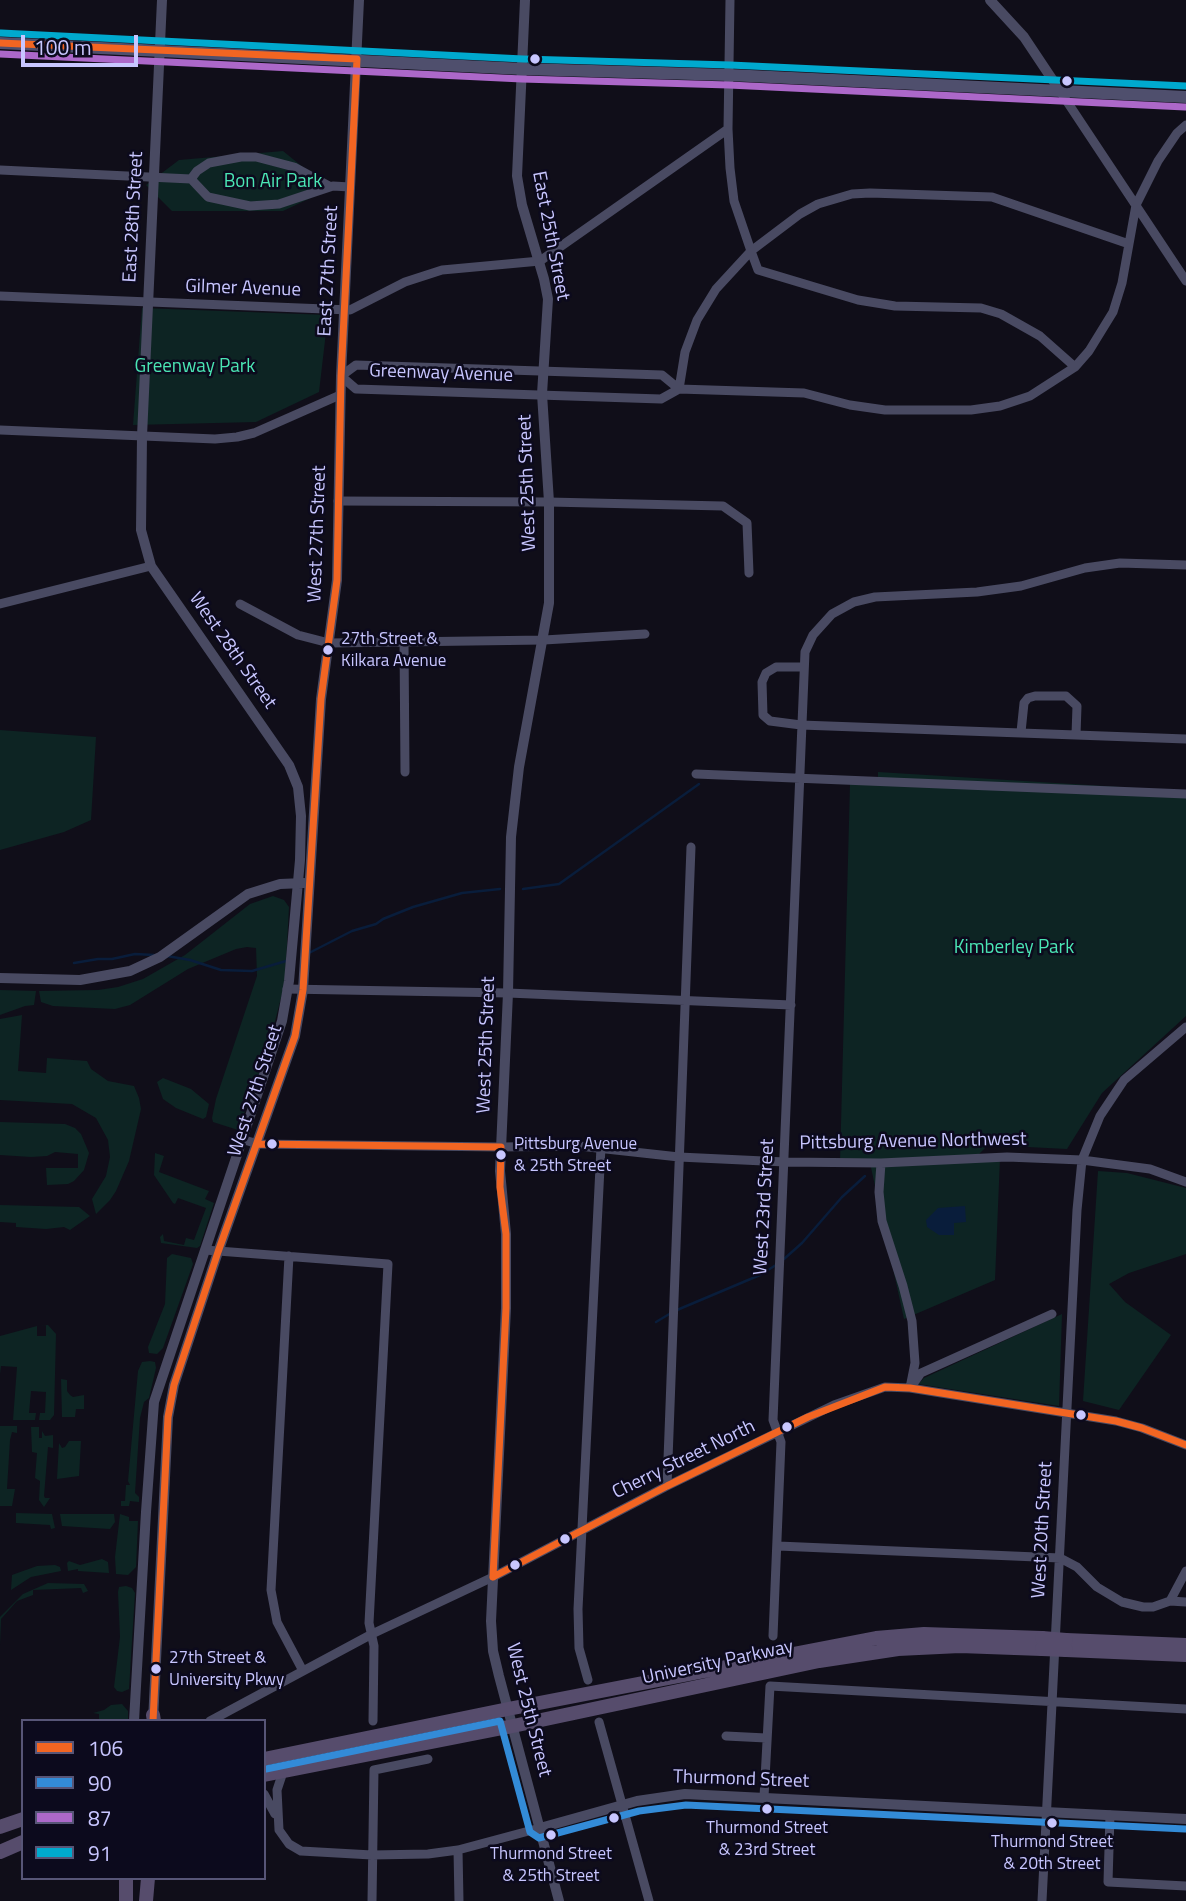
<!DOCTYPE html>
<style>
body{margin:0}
#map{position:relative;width:1186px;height:1901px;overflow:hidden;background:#100e19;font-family:"Titillium Web",sans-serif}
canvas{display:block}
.legend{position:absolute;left:21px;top:1719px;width:245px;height:161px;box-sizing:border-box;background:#0c0a1d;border:2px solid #575577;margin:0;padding:9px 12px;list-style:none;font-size:21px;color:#c8c6ff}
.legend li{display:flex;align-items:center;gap:14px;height:35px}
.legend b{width:35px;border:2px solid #575577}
.scale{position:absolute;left:21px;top:35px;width:117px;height:32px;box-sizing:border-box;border:4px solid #c8c6ff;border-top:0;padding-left:9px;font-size:21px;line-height:24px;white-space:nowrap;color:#c8c6ff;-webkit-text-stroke:5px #0c0a1d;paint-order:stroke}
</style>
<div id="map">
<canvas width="1186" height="1901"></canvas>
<ul class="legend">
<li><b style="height:9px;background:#f26522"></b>106</li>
<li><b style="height:9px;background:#338bd7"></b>90</li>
<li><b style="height:9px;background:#ac68c9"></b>87</li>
<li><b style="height:9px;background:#00a9ce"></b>91</li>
</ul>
<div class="scale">100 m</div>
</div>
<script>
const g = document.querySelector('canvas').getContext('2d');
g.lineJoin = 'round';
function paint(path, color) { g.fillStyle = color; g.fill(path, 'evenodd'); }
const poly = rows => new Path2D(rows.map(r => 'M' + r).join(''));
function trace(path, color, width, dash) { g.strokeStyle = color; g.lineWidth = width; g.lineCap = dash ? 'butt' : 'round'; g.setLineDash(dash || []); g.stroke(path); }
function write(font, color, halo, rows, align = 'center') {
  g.font = font + ' "Titillium Web",sans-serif'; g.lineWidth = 5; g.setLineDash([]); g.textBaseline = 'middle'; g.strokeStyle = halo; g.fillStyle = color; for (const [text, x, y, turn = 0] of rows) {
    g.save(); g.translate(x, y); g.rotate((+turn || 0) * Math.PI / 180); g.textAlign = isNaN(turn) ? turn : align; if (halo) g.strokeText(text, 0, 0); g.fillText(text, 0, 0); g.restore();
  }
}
paint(poly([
 [283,151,330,189,283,211,172,211,146,185,179,160],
 [142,308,328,315,319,392,256,422,133,425],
 [0,730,96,737,91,820,64,832,0,850],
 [878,772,1186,791,1186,1016,1102,1093,1067,1149,988,1145,976,1157,1000,1158,995,1280,904,1319,870,1163,840,1162,850,784,878,785],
 [273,896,284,900,289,907,285,982,268,1049,238,1130,213,1122,212,1118,216,1099,257,976,256,948,247,947,236,949,188,969,130,1005,115,1009,53,1006,41,1002,39,991,98,990,118,987,143,979,185,955,250,904],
 [0,990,36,991,34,1005,25,1006,0,1015],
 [22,1015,18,1071,46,1073,47,1058,87,1061,91,1069,108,1081,134,1086,139,1098,141,1109,129,1161,116,1191,110,1200,96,1214,92,1199,106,1176,110,1157,108,1140,96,1118,72,1104,0,1100,0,1019],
 [163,1078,191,1089,209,1104,206,1117,203,1119,176,1108,163,1099,157,1082],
 [0,1122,65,1124,75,1128,81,1134,89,1153,84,1170,74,1181,68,1184,47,1185,46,1168,78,1168,78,1154,55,1152,47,1156,31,1157,0,1155],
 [155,1153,164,1156,159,1172,209,1191,205,1199,214,1203,200,1246,197,1248,161,1243,160,1237,163,1234,164,1241,184,1245,186,1238,194,1240,206,1208,178,1198,175,1204,173,1203,154,1175],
 [1098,1171,1127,1173,1186,1188,1186,1254,1129,1273,1109,1284,1125,1302,1171,1335,1119,1410,1083,1401],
 [0,1205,79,1207,90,1216,70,1230,64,1227,46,1229,16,1227,16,1223,0,1222],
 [172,1254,191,1258,193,1264,163,1348,157,1354,149,1353,148,1347,165,1304,167,1258],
 [1062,1314,1059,1406,918,1384,924,1378],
 [46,1325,37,1326,48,1325,56,1334,54,1415,50,1420,39,1420,40,1413,45,1413,46,1392,31,1391,29,1413,36,1413,35,1420,13,1420,17,1367,1,1366,0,1374,0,1336,37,1326,37,1336,46,1336],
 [150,1361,155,1362,156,1368,149,1398,144,1402,140,1418,135,1493,139,1497,139,1502,130,1501,129,1506,121,1506,121,1501,125,1501,126,1485,130,1485,128,1481,138,1371,142,1362],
 [61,1379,67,1380,67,1391,70,1395,73,1397,84,1395,84,1409,76,1409,75,1417,62,1417],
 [0,1426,17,1426,17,1433,12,1432,10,1440,7,1489,15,1489,12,1506,0,1506],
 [31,1427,39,1427,39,1438,42,1438,42,1431,45,1436,53,1435,53,1448,48,1447,44,1496,45,1498,50,1498,44,1507,39,1500,40,1481,35,1478,37,1453,32,1452],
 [69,1441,81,1441,79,1476,57,1479,59,1443,62,1448,65,1447],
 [16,1513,52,1514,55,1528,51,1529,50,1525,16,1523],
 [60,1514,114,1514,115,1522,110,1529,62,1526],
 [120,1514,129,1517,129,1521,138,1521,136,1567,128,1575,116,1574,115,1557],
 [102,1559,108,1562,109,1573,78,1571,78,1569,68,1571,67,1563,69,1561,80,1565],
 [55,1565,60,1567,61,1571,31,1577,11,1590,12,1575,37,1566],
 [48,1583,84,1584,88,1591,83,1593,81,1588,33,1590,33,1595,17,1601,1,1619,0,1645,0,1617,23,1594],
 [126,1586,132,1588,135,1593,129,1689,122,1692,117,1691,114,1687,120,1637,118,1592,119,1587],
 [122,1704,128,1711,128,1721,99,1721,99,1714,93,1713,104,1710,111,1705]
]), '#0d2423');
paint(poly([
 [965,1206,966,1222,954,1223,954,1235,939,1235,927,1227,926,1220,938,1208]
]), '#091d3b');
trace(poly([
 [523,889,559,884,699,784],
 [309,953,352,931,376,924,383,919,413,907,462,893,500,889],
 [167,956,190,960,221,970,252,971,286,961],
 [74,963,98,959,112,959,135,954,154,955],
 [784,1259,802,1243,842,1197,865,1176],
 [677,1310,760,1275,776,1265],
 [656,1322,671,1313]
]), '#091d3b', 2.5);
trace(poly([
 [1060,91,1186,281],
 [0,170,191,179],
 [191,179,208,197,250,206,279,204,333,186,350,187],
 [191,179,197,171,209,163,241,157,256,157,294,167,329,186],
 [0,296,350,310,405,282,442,270,540,261,728,129],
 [1075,367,1040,336,1001,314,981,308,895,306,858,300,758,270,751,251,800,214,818,204,852,194,870,193,992,197,1129,244],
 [679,389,662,375,356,365,341,376,356,389,661,399,679,389,804,393,850,405,885,410,971,410,1000,406,1030,396,1075,367,1089,351,1113,312,1122,283,1136,205,1158,161,1177,133,1186,125],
 [679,389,685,352,697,320,716,289,751,251,734,201,730,168,728,129,730,0],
 [0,430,215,439,237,437,254,433,340,395],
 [338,501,549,502,723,506,747,523,749,573],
 [0,604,151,566],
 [240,604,298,635,329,643,544,640,645,634],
 [404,641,405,772],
 [804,667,776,667,766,673,762,682,763,715,770,721,801,725,1186,739],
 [1021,732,1024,703,1028,698,1035,696,1066,696,1077,706,1076,735],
 [696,774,1186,794],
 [287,989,508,993,791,1005],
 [241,1139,258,1144,501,1147,579,1146,679,1157,785,1162,881,1163,1007,1157,1082,1160,1150,1169,1186,1182],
 [881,1163,879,1192,882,1221,903,1286,912,1321,915,1363,910,1388],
 [205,1250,388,1264,369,1623,374,1646,373,1721],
 [289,1256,271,1590,277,1622,303,1671],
 [911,1387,921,1373,1052,1314],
 [667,1486,691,847],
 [778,1546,1060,1558,1077,1567,1097,1587,1122,1602,1143,1607,1153,1607,1170,1601,1186,1602],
 [1170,1601,1186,1571],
 [773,1636,781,1442,773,1420,805,652,813,635,832,614,854,602,875,597,977,592,1021,586,1085,568,1120,563,1186,565],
 [588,1680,579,1648,578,1609,601,1147],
 [210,1721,372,1634,493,1577,667,1486,834,1405,885,1387,910,1388,1116,1421,1142,1428,1186,1445],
 [599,1722,649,1901],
 [726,1736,766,1738],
 [283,1772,277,1790,279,1830,289,1844,301,1851,372,1855,428,1854,458,1850,540,1828],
 [264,1794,275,1814],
 [764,1797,770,1686,1186,1709],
 [1110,1815,1108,1882,1186,1886],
 [458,1850,459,1901],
 [372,1901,374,1770,428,1759],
 [1042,1901,1077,1210,1082,1160,1100,1116,1124,1080,1186,1027]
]), '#494a62', 9);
trace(poly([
 [525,0,517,176,522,205,544,279,548,299,542,394,549,502,549,603,519,767,511,837,508,993,500,1171,506,1234,506,1308,491,1621,493,1651,499,1676,559,1901],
 [990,0,1024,37,1060,91],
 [0,978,80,980,130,971,160,957,248,894,280,884,304,883],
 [134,1721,146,1512,154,1402,282,1021,289,981,300,860,301,816,298,787,289,765,151,566,141,530,142,436,162,0],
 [153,1721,168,1417,174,1385,218,1252,295,1036,303,990,321,699,337,580,341,376,359,0],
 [540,1828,637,1801,685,1794,1186,1819]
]), '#494a62', 10);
trace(poly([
 [0,43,523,69,729,75,1186,97]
]), '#4f4f6d', 12);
trace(poly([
 [1066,1640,1186,1645],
 [1066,1650,1186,1655],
 [153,1715,154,1721],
 [264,1759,508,1709,876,1638,924,1634,1042,1638],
 [264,1775,513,1726,819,1661,898,1649,960,1646,1042,1649],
 [0,1827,23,1819],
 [0,1852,23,1842],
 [126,1901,126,1878],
 [146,1901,148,1878]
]), '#564c6c', 14);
trace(poly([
 [1042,1638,1066,1640],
 [1042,1649,1066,1650]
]), '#564c6c', 14);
trace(poly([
 [0,43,357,59,341,376,337,580,321,699,303,990,295,1036,218,1252,174,1385,168,1417,153,1721],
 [258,1144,501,1147,500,1187,506,1234,506,1308,493,1577],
 [493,1577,667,1486,808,1417,885,1387,910,1388,1116,1421,1142,1428,1186,1445]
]), '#f26522', 7);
trace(poly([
 [266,1769,500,1721,530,1832,539,1838,639,1811,686,1805,1185,1829]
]), '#338bd7', 7);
trace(poly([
 [0,54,522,79,729,85,1185,107]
]), '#ac68c9', 7);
trace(poly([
 [1,33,523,59,730,65,1186,86]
]), '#00a9ce', 7);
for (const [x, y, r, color] of [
 [535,59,6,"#c8c6ff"],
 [1067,81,6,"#c8c6ff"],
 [328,650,6,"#c8c6ff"],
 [272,1144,6,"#c8c6ff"],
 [501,1155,6,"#c8c6ff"],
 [1081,1415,6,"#c8c6ff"],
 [787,1427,6,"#c8c6ff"],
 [565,1539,6,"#c8c6ff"],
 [515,1565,6,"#c8c6ff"],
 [156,1669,6,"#c8c6ff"],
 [767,1809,6,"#c8c6ff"],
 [614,1818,6,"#c8c6ff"],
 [1052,1823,6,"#c8c6ff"],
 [551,1835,6,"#c8c6ff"]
]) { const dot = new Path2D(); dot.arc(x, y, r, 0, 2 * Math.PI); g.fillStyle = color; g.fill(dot); trace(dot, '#0c0a1d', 2.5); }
write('17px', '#c8c6ff', '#0c0a1d', [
 ["27th Street &",341,640],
 ["Kilkara Avenue",341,662],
 ["Pittsburg Avenue",514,1145],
 ["& 25th Street",514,1167],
 ["27th Street &",169,1659],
 ["University Pkwy",169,1681],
 ["Thurmond Street",767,1829,"center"],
 ["& 23rd Street",767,1851,"center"],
 ["Thurmond Street",1052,1843,"center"],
 ["& 20th Street",1052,1865,"center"],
 ["Thurmond Street",551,1855,"center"],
 ["& 25th Street",551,1877,"center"]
], 'left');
write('19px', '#4be5b4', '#0c0a1d', [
 ["Bon Air Park",273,182],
 ["Greenway Park",195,367],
 ["Kimberley Park",1014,948]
]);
write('19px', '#c8c6ff', '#0c0a1d', [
 ["East 28th Street",134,217,-87],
 ["East 25th Street",550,236,79],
 ["East 27th Street",329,271,-87],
 ["Gilmer Avenue",243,289,2],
 ["Greenway Avenue",441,374,2],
 ["West 25th Street",528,483,-92],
 ["West 27th Street",318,534,-88],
 ["West 28th Street",232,651,55],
 ["West 25th Street",487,1045,-88],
 ["West 27th Street",256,1091,-72],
 ["Pittsburg Avenue Northwest",913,1142,-1],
 ["West 23rd Street",765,1207,-87],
 ["Cherry Street North",684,1460,-26],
 ["West 20th Street",1043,1530,-87],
 ["University Parkway",718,1663,-12],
 ["West 25th Street",528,1710,76],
 ["Thurmond Street",741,1780,2]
]);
</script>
